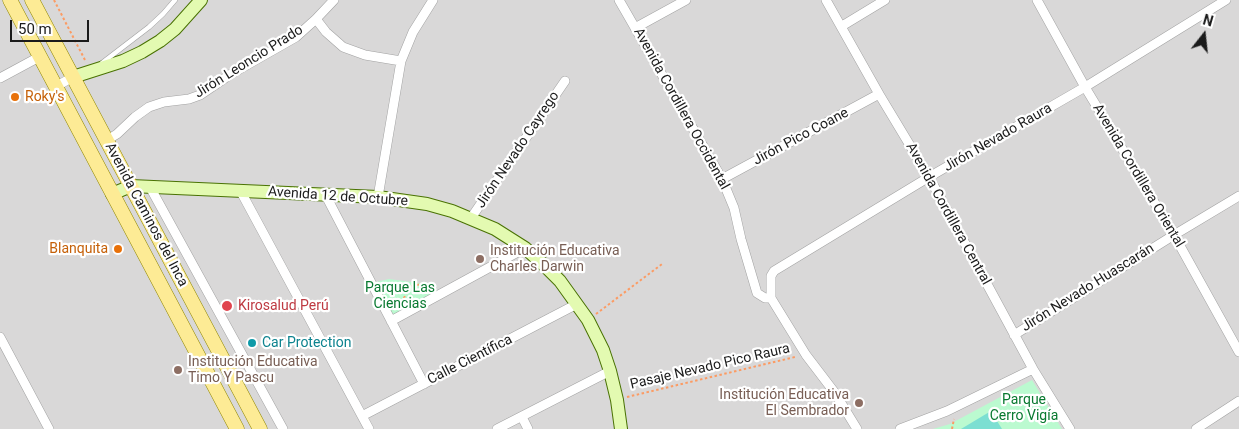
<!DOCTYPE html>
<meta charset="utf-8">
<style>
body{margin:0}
#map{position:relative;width:1239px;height:429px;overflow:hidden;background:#edece0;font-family:Roboto,sans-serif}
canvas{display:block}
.north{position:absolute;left:1179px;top:10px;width:50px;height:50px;-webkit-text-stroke:4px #fff;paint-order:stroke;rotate:16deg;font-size:14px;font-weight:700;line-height:20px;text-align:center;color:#1b1b1b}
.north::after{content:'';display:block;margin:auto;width:18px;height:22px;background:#1b1b1b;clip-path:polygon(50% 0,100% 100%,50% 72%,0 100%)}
.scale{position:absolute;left:10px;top:20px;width:79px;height:22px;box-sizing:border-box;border:2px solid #1b1b1b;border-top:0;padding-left:6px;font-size:15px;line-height:18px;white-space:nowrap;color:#1b1b1b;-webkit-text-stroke:4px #fff;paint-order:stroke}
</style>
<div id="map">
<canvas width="1239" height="429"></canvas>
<div class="north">N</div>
<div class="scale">50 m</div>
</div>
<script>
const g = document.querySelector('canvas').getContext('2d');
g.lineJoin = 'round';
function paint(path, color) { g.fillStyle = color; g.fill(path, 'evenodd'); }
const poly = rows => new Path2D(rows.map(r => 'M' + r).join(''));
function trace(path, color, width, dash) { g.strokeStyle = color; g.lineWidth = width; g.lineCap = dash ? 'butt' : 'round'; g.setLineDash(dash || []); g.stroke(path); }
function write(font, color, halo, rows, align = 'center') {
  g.font = font + ' Roboto,sans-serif'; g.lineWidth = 4.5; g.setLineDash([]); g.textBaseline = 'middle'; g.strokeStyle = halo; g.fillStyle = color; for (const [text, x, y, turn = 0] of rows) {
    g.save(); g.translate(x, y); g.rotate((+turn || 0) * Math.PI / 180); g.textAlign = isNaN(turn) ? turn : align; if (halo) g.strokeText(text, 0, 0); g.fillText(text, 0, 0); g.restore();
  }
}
paint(poly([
 [0,0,1239,0,1239,429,0,429]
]), '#d9d8d8');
paint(poly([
 [389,279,419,283,440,291,395,315,391,312,376,282],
 [1032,380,1062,429,933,429,950,424]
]), '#bbfad0');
paint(poly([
 [991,411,1002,429,961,429]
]), '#7cdfd2');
const lane = poly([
 [102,63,149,27,163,14,175,0]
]);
const street = poly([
 [619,0,722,179,734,208,741,239,757,293,765,298,771,298],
 [826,0,879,94,929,177,1033,369,1070,429],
 [1037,0,1085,87,1174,235,1239,352],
 [316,19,326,32,343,47,365,55,401,61],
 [842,26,885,0],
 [635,28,686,0],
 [0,78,39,57],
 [55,87,73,77],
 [107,140,117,134,135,117,149,107,164,102,189,99,200,95,231,74,296,37,316,19,334,0],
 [722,179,879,94],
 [150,187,283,429],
 [240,190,369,429],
 [325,194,424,384],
 [378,197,401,61,413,32,433,0],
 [471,218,565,81],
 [391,321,525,248],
 [1014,335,1174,235,1239,196],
 [0,337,49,429],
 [362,416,577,304],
 [522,417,528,429],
 [497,429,610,371],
 [857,429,835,393,806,355,771,298,771,276,774,271,929,177,1085,87,1226,0],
 [900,429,947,411,1033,369],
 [1196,429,1239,401]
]);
const secondary = poly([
 [73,77,123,61,142,52,160,41,175,29,201,0],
 [112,194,131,186,378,197,427,204,452,211,495,229,525,248,544,265,560,281,588,320,603,350,610,371,617,400,621,429]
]);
const primary = poly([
 [10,0,237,429],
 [32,0,260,429]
]);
trace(lane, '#a2a2a2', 5.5);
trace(street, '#a2a2a2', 10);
trace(secondary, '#497203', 14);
trace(primary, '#928800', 15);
trace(poly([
 [54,0,86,62],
 [402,303,407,291,411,286,426,283],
 [596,314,662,264],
 [627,397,795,357],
 [952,429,954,419]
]), '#fc9b63', 2, [2.5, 2.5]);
trace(lane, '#fff', 4.5);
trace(street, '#fff', 9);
trace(secondary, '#e3fab1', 12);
trace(primary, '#fdeb95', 14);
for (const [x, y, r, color] of [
 [15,97,5,"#e8710a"],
 [118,249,5,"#e8710a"],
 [480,259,5,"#8d6e63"],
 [227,306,6,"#e0444e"],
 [252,343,5,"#0f9aa8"],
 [178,370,5,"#8d6e63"],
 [859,403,5,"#8d6e63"]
]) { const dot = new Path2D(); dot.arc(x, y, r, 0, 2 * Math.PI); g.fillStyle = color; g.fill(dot); trace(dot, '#fff', 2); }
write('14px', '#1b1b1b', '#fff', [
 ["Jirón Leoncio Prado",249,62,-32],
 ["Avenida Cordillera Occidental",681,109,61],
 ["Jirón Pico Coane",801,137,-28],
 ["Jirón Nevado Raura",998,138,-30],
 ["Jirón Nevado Cayrego",518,150,-56],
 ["Avenida Cordillera Oriental",1138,176,59],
 ["Avenida 12 de Octubre",338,197,4],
 ["Avenida Cordillera Central",948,214,61],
 ["Avenida Caminos del Inca",146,215,62],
 ["Jirón Nevado Huascarán",1088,288,-32],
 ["Calle Científica",470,360,-27],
 ["Pasaje Nevado Pico Raura",710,367,-13]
]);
write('14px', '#c56008', '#fff', [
 ["Roky's",25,97],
 ["Blanquita",108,249,"right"]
], 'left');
write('14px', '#785e54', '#fff', [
 ["Institución Educativa",490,251],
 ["Charles Darwin",490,267],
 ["Institución Educativa",188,362],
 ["Timo Y Pascu",188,378],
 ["Institución Educativa",849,395,"right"],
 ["El Sembrador",849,411,"right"]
], 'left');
write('14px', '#097930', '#fff', [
 ["Parque Las",400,288],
 ["Ciencias",400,304],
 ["Parque",1024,400],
 ["Cerro Vigía",1024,416]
]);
write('14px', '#be3a42', '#fff', [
 ["Kirosalud Perú",238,306]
], 'left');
write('14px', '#0d838f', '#fff', [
 ["Car Protection",262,343]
], 'left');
</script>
